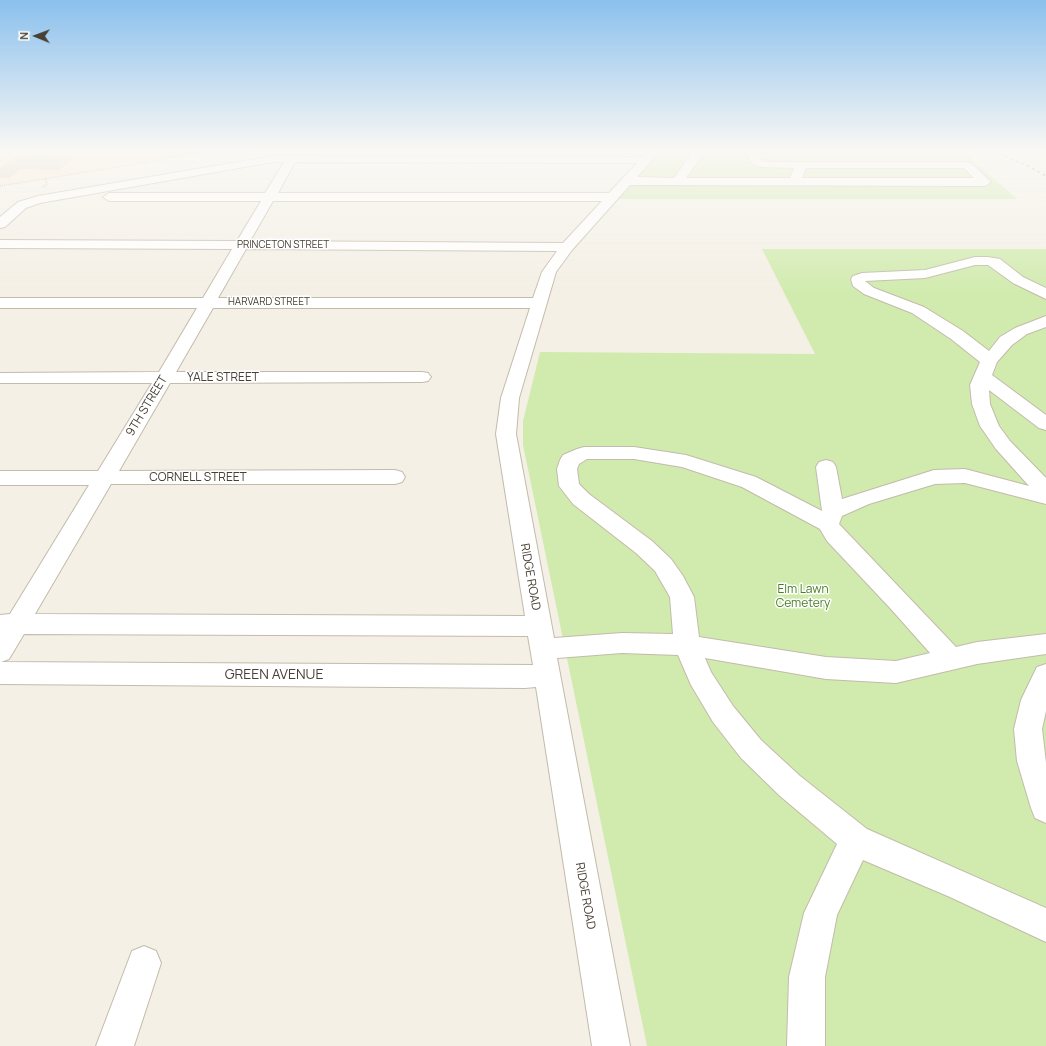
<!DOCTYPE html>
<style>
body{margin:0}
#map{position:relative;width:1046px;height:1046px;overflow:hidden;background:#f4f0e6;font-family:Manrope,sans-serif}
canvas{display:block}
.north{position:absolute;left:16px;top:16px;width:40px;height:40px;-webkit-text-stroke:3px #fff;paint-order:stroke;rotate:271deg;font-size:11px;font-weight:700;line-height:16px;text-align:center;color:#484035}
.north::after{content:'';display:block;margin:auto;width:14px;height:18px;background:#484035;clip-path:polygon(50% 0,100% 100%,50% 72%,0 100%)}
</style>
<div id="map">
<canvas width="1046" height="1046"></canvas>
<div class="north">N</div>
</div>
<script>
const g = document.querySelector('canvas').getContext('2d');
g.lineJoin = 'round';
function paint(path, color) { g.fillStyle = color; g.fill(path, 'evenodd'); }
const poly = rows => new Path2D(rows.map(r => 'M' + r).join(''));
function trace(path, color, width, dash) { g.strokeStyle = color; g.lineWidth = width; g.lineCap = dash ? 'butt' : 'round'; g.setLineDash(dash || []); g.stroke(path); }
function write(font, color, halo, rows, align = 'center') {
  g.font = font + ' Manrope,sans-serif'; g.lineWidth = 3; g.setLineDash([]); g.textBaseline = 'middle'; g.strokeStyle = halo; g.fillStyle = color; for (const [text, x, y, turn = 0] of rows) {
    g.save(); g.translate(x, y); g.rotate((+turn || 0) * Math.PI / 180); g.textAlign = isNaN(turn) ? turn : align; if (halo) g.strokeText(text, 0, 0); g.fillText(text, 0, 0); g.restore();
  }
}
paint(poly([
 [0,149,224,149,0,186]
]), '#f8e7d0');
paint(poly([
 [662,149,961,149,1017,199,615,199],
 [762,249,1046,249,1046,1046,647,1046,523,445,523,421,540,352,815,354]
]), '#d0ebad');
paint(poly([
 [18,155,76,156,59,170,20,169,9,178,0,178,0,168]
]), '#d7ccbb');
const minor = poly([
 [650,149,662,149,637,177,674,178,690,156,689,149,699,149,702,156,686,178,790,178,794,168,761,167,753,164,746,155,748,149,779,149,778,151,758,153,758,155,761,160,766,162,967,162,971,163,991,182,985,186,630,185,572,250,556,272,519,398,516,434,554,638,622,633,673,634,670,597,655,571,636,553,573,504,559,486,557,469,560,460,563,455,577,449,584,447,634,447,686,455,756,477,822,511,816,467,819,462,826,460,833,462,836,467,842,499,934,470,965,469,1029,486,996,449,980,426,972,404,970,385,980,362,951,339,912,313,864,294,853,286,851,279,853,276,862,273,925,270,975,257,988,257,1000,259,1023,277,1046,288,1046,299,1013,283,988,265,975,265,925,278,865,281,874,288,924,307,963,331,989,351,1000,337,1015,328,1046,316,1046,327,1027,334,1012,345,997,362,992,375,1046,415,1046,430,1039,428,989,390,990,404,999,426,1010,441,1046,478,1046,504,965,483,935,484,869,504,842,516,839,524,956,647,977,642,1046,634,1046,654,977,664,896,683,826,679,705,658,711,672,733,706,761,740,800,776,867,829,1046,908,1046,942,950,897,863,860,837,915,825,977,825,1046,787,1046,789,977,804,913,837,844,780,796,741,758,713,722,691,685,678,655,622,653,557,658,630,1046,592,1046,536,687,525,688,0,684,0,615,10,614,89,485,0,485,0,471,98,471,152,383,0,383,0,373,159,372,197,308,0,308,0,298,203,298,232,249,0,248,0,240,237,241,261,201,109,201,103,197,109,193,265,193,284,162,273,162,40,203,26,208,5,227,0,228,0,217,18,202,38,196,273,156,643,157,650,149],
 [295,162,637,163,609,193,278,193,295,162],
 [806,168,964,168,974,178,802,178,806,168],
 [273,201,602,201,563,243,250,241,273,201],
 [246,249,557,251,542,272,533,298,218,298,246,249],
 [213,308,530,308,501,398,496,434,525,616,35,614,111,484,395,484,402,482,405,477,402,472,395,470,119,471,170,383,422,382,428,381,431,377,428,373,422,372,176,372,213,308],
 [587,459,634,459,682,467,742,487,820,529,827,541,890,608,930,653,896,661,826,657,699,637,694,597,683,576,671,559,652,541,589,494,579,484,577,469,579,464,587,459],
 [24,634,528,636,533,665,1,662,9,659,24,634],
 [1046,664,1046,711,1042,729,1046,763,1046,823,1035,818,1031,808,1017,761,1014,729,1021,700,1033,675,1037,667,1046,664],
 [144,946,156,951,161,963,134,1046,96,1046,132,951,144,946]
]);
trace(minor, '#c3bbab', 2);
trace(poly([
 [0,186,161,160,215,149],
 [43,187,47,184,45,178]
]), '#c3b499', 1.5, [1, 1]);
paint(minor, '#fff');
trace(poly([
 [988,149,1028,166,1046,176]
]), '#969696', 1.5, [3, 3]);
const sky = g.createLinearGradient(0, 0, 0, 295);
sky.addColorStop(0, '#8bc0ed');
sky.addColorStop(0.51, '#faf8f4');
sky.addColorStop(1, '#faf8f400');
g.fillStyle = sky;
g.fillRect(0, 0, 1046, 295);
write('10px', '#484035', '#fff', [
 ["PRINCETON STREET",283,245],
 ["HARVARD STREET",269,302]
]);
write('12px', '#484035', '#fff', [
 ["YALE STREET",223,378],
 ["9TH STREET",147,406,-59],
 ["CORNELL STREET",198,478],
 ["RIDGE ROAD",530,577,80],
 ["RIDGE ROAD",585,896,80]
]);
write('12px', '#477e24', '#fff', [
 ["Elm Lawn",803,590],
 ["Cemetery",803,604]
]);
write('14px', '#484035', '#fff', [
 ["GREEN AVENUE",274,675]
]);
</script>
